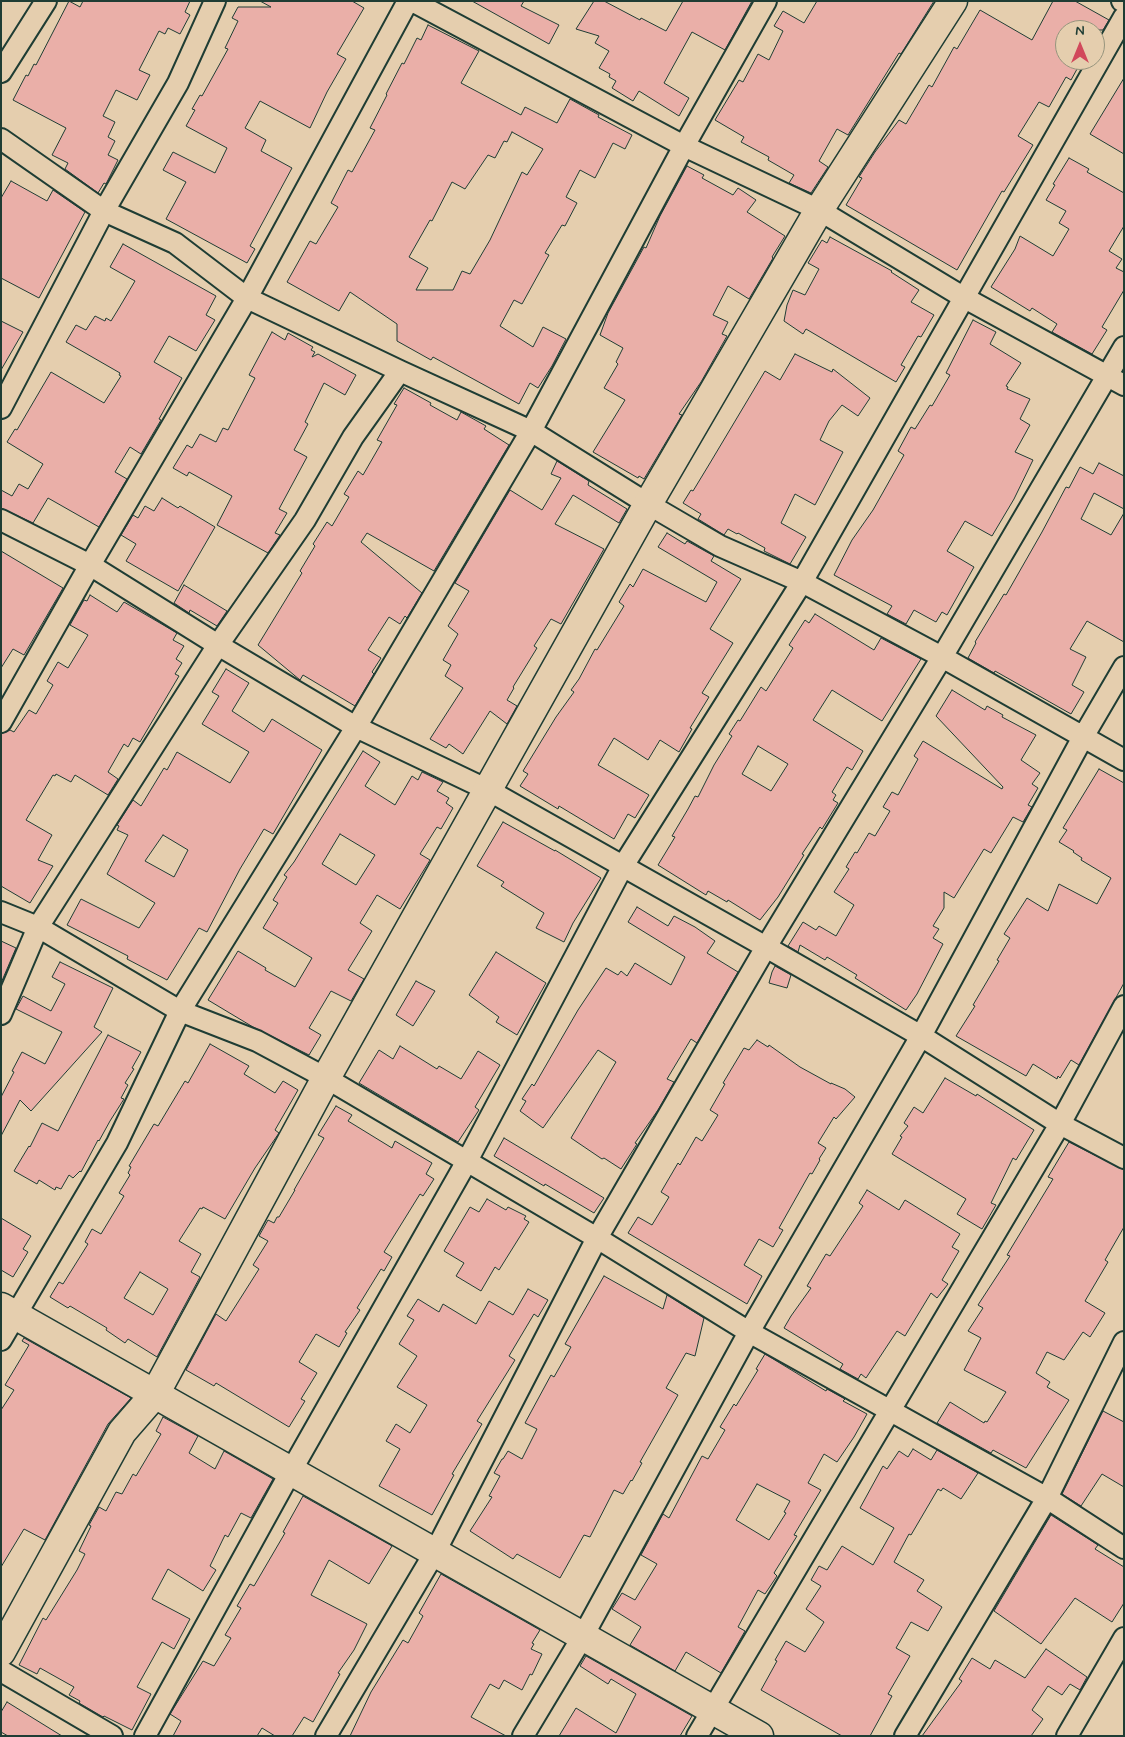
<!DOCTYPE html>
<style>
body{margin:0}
#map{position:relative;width:1125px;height:1737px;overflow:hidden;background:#e5ceae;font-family:Mynerve,sans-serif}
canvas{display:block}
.frame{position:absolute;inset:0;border:2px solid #1f3d34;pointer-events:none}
.north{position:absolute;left:1055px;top:20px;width:50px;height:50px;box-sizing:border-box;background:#e5ceae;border:1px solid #96947d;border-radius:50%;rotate:0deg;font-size:14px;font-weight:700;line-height:20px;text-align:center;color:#1f3d34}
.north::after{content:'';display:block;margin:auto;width:18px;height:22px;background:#d1495b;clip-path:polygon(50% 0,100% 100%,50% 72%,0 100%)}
</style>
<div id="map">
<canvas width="1125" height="1737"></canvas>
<div class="frame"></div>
<div class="north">N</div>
</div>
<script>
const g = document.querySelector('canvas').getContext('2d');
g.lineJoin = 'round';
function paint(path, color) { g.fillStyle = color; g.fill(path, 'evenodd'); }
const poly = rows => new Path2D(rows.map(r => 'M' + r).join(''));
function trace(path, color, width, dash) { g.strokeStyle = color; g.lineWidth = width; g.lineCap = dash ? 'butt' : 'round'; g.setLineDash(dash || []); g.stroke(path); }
const building = poly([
 [69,1,80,7,83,1,190,1,185,12,190,15,180,34,168,28,165,34,159,31,139,70,150,75,137,100,116,90,103,116,115,122,108,137,115,141,108,155,118,160,106,184,104,183,98,193,65,169,68,163,52,155,66,128,13,100,26,75,28,76,34,64,36,65,69,1],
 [260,1,352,1,364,8,337,54,346,59,327,92,310,128,260,101,245,128,266,140,261,151,292,168,250,246,255,249,247,263,166,219,186,182,163,170,173,152,215,173,227,148,186,126,195,110,192,109,200,95,202,96,228,49,225,48,238,21,232,18,238,7,271,7,260,1],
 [472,1,524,1,521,6,559,25,549,44,472,1],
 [594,1,604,1,640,20,641,18,666,31,683,1,752,1,725,50,692,32,664,83,689,98,679,116,639,91,633,101,612,88,616,81,609,77,610,74,599,68,609,51,595,43,599,36,576,29,594,1],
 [817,1,934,1,901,54,899,53,848,135,837,129,819,161,828,167,811,193,789,183,794,175,768,160,769,157,741,142,744,137,715,120,739,80,743,82,758,54,769,60,783,31,774,26,783,11,804,23,817,1],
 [1053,1,1075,1,1109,20,1103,30,1065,30,1065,60,1082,60,1071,80,1066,77,1049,107,1039,102,1018,136,1033,145,1004,192,1002,191,957,270,846,205,862,178,859,177,875,152,899,120,906,124,929,85,932,87,954,47,957,49,980,10,1032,40,1053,1],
 [428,25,479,51,461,83,478,92,521,115,525,107,557,123,570,99,599,115,598,117,632,135,625,149,613,143,595,178,580,170,566,197,577,203,565,226,562,225,545,253,549,255,522,304,514,300,500,326,533,347,543,327,566,339,552,366,538,388,530,383,519,404,433,357,431,360,397,341,397,324,350,292,339,311,287,282,310,241,316,244,338,207,331,203,348,170,352,172,375,130,370,128,387,95,386,94,402,63,404,64,417,38,421,40,428,25],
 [512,132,543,149,527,175,522,172,490,240,470,274,462,271,453,290,416,290,428,268,409,257,430,220,432,221,452,182,465,189,488,155,495,158,504,141,507,142,512,132],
 [1124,78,1124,154,1090,134,1124,78],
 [1069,158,1089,169,1087,172,1124,193,1124,226,1109,251,1122,259,1116,268,1124,272,1124,290,1102,327,1107,330,1092,354,1052,332,1057,324,1032,308,1030,311,991,287,1015,249,1020,236,1053,256,1069,229,1059,223,1066,211,1046,200,1055,185,1053,184,1069,158],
 [687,166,704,175,702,178,733,195,738,188,756,200,747,212,785,236,772,257,773,258,749,299,728,286,713,315,728,322,722,334,727,336,701,382,679,414,682,415,644,479,639,476,638,478,593,452,625,400,604,388,618,364,616,362,623,348,600,335,608,313,644,247,646,248,660,216,687,166],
 [11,181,47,201,53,190,85,212,39,298,1,278,1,198,11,181],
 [830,237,892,271,891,272,919,290,911,302,934,315,921,337,918,336,901,365,905,367,896,382,806,329,803,334,784,321,787,305,793,290,805,295,819,269,808,263,822,240,827,243,830,237],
 [123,244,216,296,206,315,215,320,196,351,169,336,154,362,182,378,159,419,161,420,141,454,130,447,115,472,127,479,99,527,48,498,33,523,1,508,1,490,12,496,19,484,28,489,43,464,7,442,15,429,17,430,51,372,104,403,121,376,119,375,120,373,66,342,76,325,86,330,95,316,105,321,106,318,111,321,119,308,135,281,110,267,123,244],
 [973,320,996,332,990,344,1021,363,1006,386,1008,387,1007,389,1030,399,1020,419,1030,425,1015,452,1033,460,1014,499,992,536,965,521,947,551,974,567,947,615,942,612,936,622,914,610,906,624,887,614,892,606,834,575,852,540,873,510,904,455,898,451,911,427,915,429,930,405,932,406,950,375,946,373,973,320],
 [1,321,23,332,1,370,1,321],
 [272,332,285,340,288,333,313,347,311,350,315,352,312,357,318,354,356,375,345,395,324,383,305,422,308,424,294,450,307,457,279,509,287,513,275,533,280,535,268,553,217,525,232,496,189,472,187,476,173,468,187,445,192,448,200,434,216,442,223,428,228,430,255,378,249,375,272,332],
 [795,354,832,372,833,369,870,398,858,416,842,405,829,421,820,440,843,452,815,505,795,494,781,523,806,537,790,564,764,551,765,548,738,533,737,534,728,529,724,535,698,519,701,514,683,503,691,490,693,491,710,463,765,371,780,380,795,354],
 [404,388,431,403,430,405,457,420,461,412,486,426,484,429,509,445,434,571,367,533,361,542,422,593,407,618,405,616,400,624,389,617,368,650,381,658,372,672,374,674,355,706,303,675,300,680,258,645,302,573,300,571,315,546,313,544,327,522,332,526,349,497,344,494,358,471,363,475,382,442,377,440,397,405,394,404,404,388],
 [557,461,589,481,588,485,627,509,619,523,573,495,555,524,604,549,561,624,551,619,534,646,537,648,513,687,514,688,507,700,517,706,507,724,490,711,463,754,449,744,446,748,430,739,463,688,445,676,451,665,443,660,458,634,448,626,469,591,455,583,510,490,542,510,561,478,551,474,557,461],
 [1099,463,1124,476,1124,509,1094,493,1081,519,1111,535,1124,513,1124,642,1087,621,1070,649,1086,657,1072,685,1084,692,1071,714,995,671,994,673,968,658,976,643,975,642,1004,594,1006,595,1042,532,1066,487,1069,488,1080,467,1093,474,1099,463],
 [162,498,178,508,180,506,215,527,178,591,126,561,136,544,121,535,133,515,138,518,145,506,154,511,162,498],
 [667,533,685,544,687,541,714,556,711,561,741,579,710,629,733,643,702,693,709,697,690,728,692,729,679,752,660,740,648,760,614,738,598,765,649,795,635,818,628,814,614,839,559,806,558,809,520,786,528,774,523,771,556,717,574,692,571,690,579,679,595,649,597,650,624,606,619,602,630,584,633,587,643,569,706,602,717,582,658,547,667,533],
 [1,551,63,588,24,655,13,649,1,668,1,551],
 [184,585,227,611,217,626,190,610,189,613,174,603,184,585],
 [90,595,117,612,124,602,177,633,173,640,184,646,176,659,182,663,175,674,179,676,140,742,133,738,128,747,124,744,108,772,118,779,108,795,75,775,71,782,56,774,55,776,53,775,26,820,52,835,38,860,53,866,30,903,1,886,1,734,10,730,14,732,29,710,36,714,53,685,47,681,58,662,68,668,88,635,70,625,84,600,87,601,90,595],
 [815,614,874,650,881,638,921,659,882,721,832,690,813,720,863,751,852,770,847,767,832,792,836,795,833,800,838,803,822,829,820,827,802,854,804,855,778,897,760,920,728,900,727,902,708,891,706,895,658,865,675,837,672,836,688,809,695,796,698,797,714,765,732,736,729,734,738,720,740,721,761,687,766,691,793,648,789,645,805,620,809,623,815,614],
 [758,746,788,764,771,791,742,774,758,746],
 [226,669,249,683,232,711,264,732,272,719,322,750,273,834,264,829,240,869,207,932,199,928,167,980,127,959,128,956,67,925,81,899,139,928,155,903,107,874,128,835,117,830,119,826,117,825,133,800,141,806,164,768,167,770,177,752,230,783,249,752,202,724,219,696,212,692,226,669],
 [163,835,188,850,174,877,145,861,163,835],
 [952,690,985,710,987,706,1003,715,1002,717,1036,735,1021,760,1040,773,1032,784,1038,788,1028,805,1032,807,1023,822,1013,817,991,853,984,849,954,898,944,892,944,908,933,926,939,929,933,938,943,944,917,994,906,1010,855,978,857,975,827,957,825,960,800,945,798,952,788,946,803,922,816,930,819,926,836,936,854,905,834,892,849,869,846,867,855,852,857,853,869,833,875,836,890,811,883,807,892,792,898,795,918,759,914,756,923,741,1002,789,1003,787,936,716,952,690],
 [363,751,380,762,365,786,395,805,412,776,418,780,422,772,443,782,437,791,449,798,446,803,453,808,441,829,437,827,420,854,430,860,400,909,377,895,360,923,372,931,348,970,364,979,351,1001,331,991,309,1028,321,1035,309,1055,253,1027,208,1000,238,951,266,968,265,970,295,987,312,958,263,928,278,903,273,900,287,877,284,875,294,862,363,751],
 [340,834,375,855,356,885,322,864,340,834],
 [1099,769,1124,783,1124,983,1079,1065,1071,1060,1060,1078,1058,1076,1057,1079,1033,1064,1026,1076,956,1036,975,1006,973,1005,999,961,997,960,1010,938,1004,934,1027,898,1048,911,1059,884,1097,904,1111,878,1081,860,1082,858,1073,852,1074,851,1059,842,1067,830,1063,828,1099,769],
 [503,822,555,851,555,850,601,878,573,923,564,942,536,928,544,913,501,886,504,882,477,866,503,822],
 [637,907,668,926,674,916,695,927,715,941,707,953,738,972,697,1043,691,1039,667,1079,674,1082,658,1110,635,1143,637,1144,621,1169,604,1158,602,1159,571,1138,616,1062,598,1050,543,1128,520,1111,526,1101,522,1099,532,1084,534,1086,578,1010,606,968,618,975,621,971,627,976,635,963,671,985,685,957,628,922,637,907],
 [1,941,16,948,1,983,1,941],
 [496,952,546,983,517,1035,496,1022,499,1017,469,995,496,952],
 [60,962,113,988,94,1027,102,1032,31,1111,20,1100,1,1136,1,1097,14,1072,12,1071,22,1052,45,1064,62,1032,16,1009,23,996,51,1011,65,984,52,977,60,962],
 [775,966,791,975,787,988,769,983,772,972,775,966],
 [416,981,435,991,413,1026,396,1015,416,981],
 [108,1035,141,1052,132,1068,134,1069,125,1083,128,1085,121,1098,124,1099,110,1121,99,1141,98,1140,81,1172,80,1171,73,1178,69,1175,61,1189,56,1187,55,1190,39,1180,37,1184,14,1171,29,1146,30,1147,42,1123,58,1131,108,1035],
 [757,1040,768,1047,769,1045,800,1067,831,1084,831,1083,845,1089,855,1097,836,1119,834,1117,818,1143,826,1148,819,1159,820,1160,812,1174,810,1173,779,1228,783,1230,773,1247,759,1239,744,1265,762,1276,747,1304,628,1233,638,1217,652,1225,669,1197,661,1192,678,1163,680,1165,696,1137,702,1141,718,1115,710,1110,725,1084,723,1083,744,1048,749,1050,757,1040],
 [210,1044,249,1066,244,1074,275,1093,283,1081,298,1090,275,1130,279,1133,255,1168,225,1219,203,1207,202,1209,200,1208,179,1241,201,1254,191,1272,200,1277,157,1357,128,1339,125,1343,106,1330,107,1328,70,1306,68,1308,50,1297,59,1282,63,1284,88,1244,85,1242,92,1229,101,1234,124,1196,119,1193,130,1175,128,1173,131,1167,129,1166,154,1124,158,1126,185,1081,188,1083,210,1044],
 [140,1272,168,1289,153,1315,124,1298,140,1272],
 [400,1046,437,1069,439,1066,461,1079,478,1051,500,1065,475,1107,479,1110,458,1142,359,1083,379,1050,393,1059,400,1046],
 [945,1078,976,1096,977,1094,1034,1130,1016,1160,1013,1158,991,1203,996,1205,982,1229,957,1214,966,1199,892,1154,902,1137,900,1136,908,1126,904,1123,914,1107,923,1113,945,1078],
 [336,1106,352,1115,348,1121,392,1148,395,1141,432,1163,426,1174,434,1179,423,1196,420,1194,384,1252,392,1257,384,1271,381,1269,357,1308,360,1310,345,1332,347,1333,339,1347,316,1334,299,1362,317,1373,301,1399,305,1401,289,1427,216,1383,214,1386,186,1370,216,1314,226,1321,259,1269,253,1265,268,1241,259,1236,268,1220,274,1223,277,1217,279,1217,295,1190,294,1190,324,1138,318,1135,336,1106],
 [504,1138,604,1198,594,1213,545,1184,544,1186,494,1156,504,1138],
 [1069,1142,1124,1170,1124,1227,1105,1260,1108,1262,1085,1301,1105,1313,1090,1337,1083,1332,1064,1360,1047,1352,1036,1373,1050,1382,1047,1387,1069,1400,1026,1468,993,1450,991,1453,937,1423,950,1402,984,1423,985,1421,987,1422,1006,1392,964,1370,981,1338,968,1331,983,1308,978,1305,1010,1256,1007,1255,1053,1179,1048,1177,1069,1142],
 [867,1190,899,1210,905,1200,960,1234,952,1247,959,1251,942,1280,948,1284,937,1298,931,1293,905,1336,897,1331,866,1378,861,1374,858,1379,840,1369,843,1364,784,1328,791,1316,811,1288,807,1286,826,1254,830,1256,863,1206,859,1203,867,1190],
 [487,1199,506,1210,508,1207,526,1216,524,1219,529,1222,499,1270,495,1267,481,1291,456,1276,464,1263,444,1251,470,1207,479,1212,487,1199],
 [1,1218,31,1236,23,1249,28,1252,13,1277,1,1270,1,1218],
 [604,1276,663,1309,667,1295,704,1318,695,1356,686,1353,666,1388,678,1395,640,1462,642,1463,632,1481,631,1480,623,1494,614,1490,590,1537,584,1535,560,1578,517,1554,513,1559,470,1531,492,1497,489,1496,500,1476,494,1473,502,1459,503,1459,508,1451,522,1459,537,1429,525,1423,551,1375,554,1377,571,1347,565,1344,604,1276],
 [528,1289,548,1300,538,1317,534,1314,509,1356,515,1360,477,1421,482,1424,452,1474,454,1475,432,1515,379,1486,400,1449,386,1441,396,1424,410,1433,427,1405,397,1387,417,1356,399,1344,414,1320,407,1316,418,1299,439,1312,443,1304,476,1324,489,1301,513,1315,528,1289],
 [24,1338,131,1398,108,1424,45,1540,24,1529,1,1567,1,1410,14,1390,5,1385,29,1345,22,1341,24,1338],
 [765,1354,826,1391,827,1389,845,1399,843,1401,867,1414,854,1437,837,1462,824,1454,808,1483,821,1490,794,1535,797,1536,774,1573,777,1576,765,1594,758,1590,738,1627,745,1631,721,1673,686,1652,675,1671,630,1645,641,1627,612,1609,622,1593,635,1600,657,1564,641,1555,663,1514,669,1518,702,1456,708,1459,725,1430,720,1427,734,1404,736,1406,758,1370,756,1369,765,1354],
 [757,1484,790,1501,784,1512,786,1513,769,1540,736,1520,757,1484],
 [1103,1411,1124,1422,1124,1487,1102,1474,1081,1506,1062,1494,1103,1411],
 [163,1417,198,1436,189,1453,215,1469,224,1451,273,1479,251,1518,241,1513,228,1537,225,1535,210,1566,216,1570,203,1591,168,1569,152,1599,190,1619,174,1649,162,1642,137,1687,151,1694,132,1730,104,1716,103,1717,79,1703,80,1701,69,1695,74,1687,40,1668,37,1674,19,1665,43,1618,46,1620,77,1570,85,1554,79,1551,91,1526,89,1525,99,1507,106,1511,116,1492,122,1494,133,1474,136,1476,161,1434,156,1431,163,1417],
 [913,1449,931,1460,937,1450,978,1473,961,1499,943,1488,941,1491,938,1489,911,1535,909,1534,894,1562,924,1580,917,1591,942,1607,928,1631,911,1622,896,1648,910,1656,888,1694,892,1696,870,1736,842,1736,761,1690,777,1661,775,1660,786,1641,805,1652,824,1622,806,1609,821,1586,811,1580,819,1566,827,1570,842,1546,873,1565,894,1528,860,1508,883,1466,887,1469,899,1451,908,1457,913,1449],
 [303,1496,392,1546,369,1584,329,1560,311,1595,367,1624,354,1650,338,1673,340,1674,313,1722,304,1717,292,1736,275,1736,262,1728,257,1736,173,1736,181,1721,170,1714,203,1661,214,1666,231,1638,225,1635,241,1608,237,1606,250,1584,254,1586,285,1533,283,1532,303,1496],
 [1051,1515,1098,1545,1095,1549,1124,1567,1124,1603,1112,1622,1075,1598,1041,1644,994,1611,1051,1515],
 [441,1574,540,1630,532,1643,534,1644,531,1649,542,1654,532,1675,530,1674,522,1690,504,1680,499,1689,490,1684,471,1717,506,1736,350,1736,371,1692,403,1640,408,1643,423,1616,419,1613,441,1574],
 [1046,1649,1087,1677,1080,1690,1070,1684,1062,1695,1048,1686,1032,1710,1043,1719,1031,1736,922,1736,962,1681,959,1679,972,1658,990,1669,995,1660,1025,1678,1046,1649],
 [586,1656,692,1716,680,1736,559,1736,576,1708,616,1733,636,1694,611,1679,608,1684,580,1666,586,1656],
 [7,1702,62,1736,8,1736,1,1732,1,1712,7,1702]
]);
paint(building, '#eaafa8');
trace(building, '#1f3d34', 1);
const street = poly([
 [412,1,684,146,819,210,963,297,1124,385],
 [1122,1,1124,2],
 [1,72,46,1],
 [1,139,104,211,175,243,247,298,400,371,531,431,648,504,720,546,802,582,942,657,1124,760],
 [1,408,104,211,178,83,215,1],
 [1,520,90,565,218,645,356,727,488,790,766,947,921,1036,1060,1124,1124,1158],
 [1,722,90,565,247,298,408,1],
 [1,912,38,927,180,1011,257,1041,326,1078,597,1238,749,1332,1047,1498,1124,1548],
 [1,1014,38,927,218,645,305,520,353,437,400,371],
 [1,1340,117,1143,180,1011,356,727,531,431,684,146,766,1],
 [1,1671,112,1736],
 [145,1736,291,1471,467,1161,623,866,802,582,1124,17],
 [326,1736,435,1552,597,1238,766,947,942,657,1124,347],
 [523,1736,583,1636,749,1332,921,1036,1083,737,1124,667],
 [697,1736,1060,1124,1124,1006],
 [905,1736,1047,1498,1124,1342],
 [1067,1736,1124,1638]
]);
const secondary = poly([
 [1,1307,759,1736],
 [1,1652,122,1432,155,1394,326,1078,648,504,819,210,953,1]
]);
trace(street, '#1f3d34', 24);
trace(secondary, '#1f3d34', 31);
trace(street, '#e5ceae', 20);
trace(secondary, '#e5ceae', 28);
</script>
